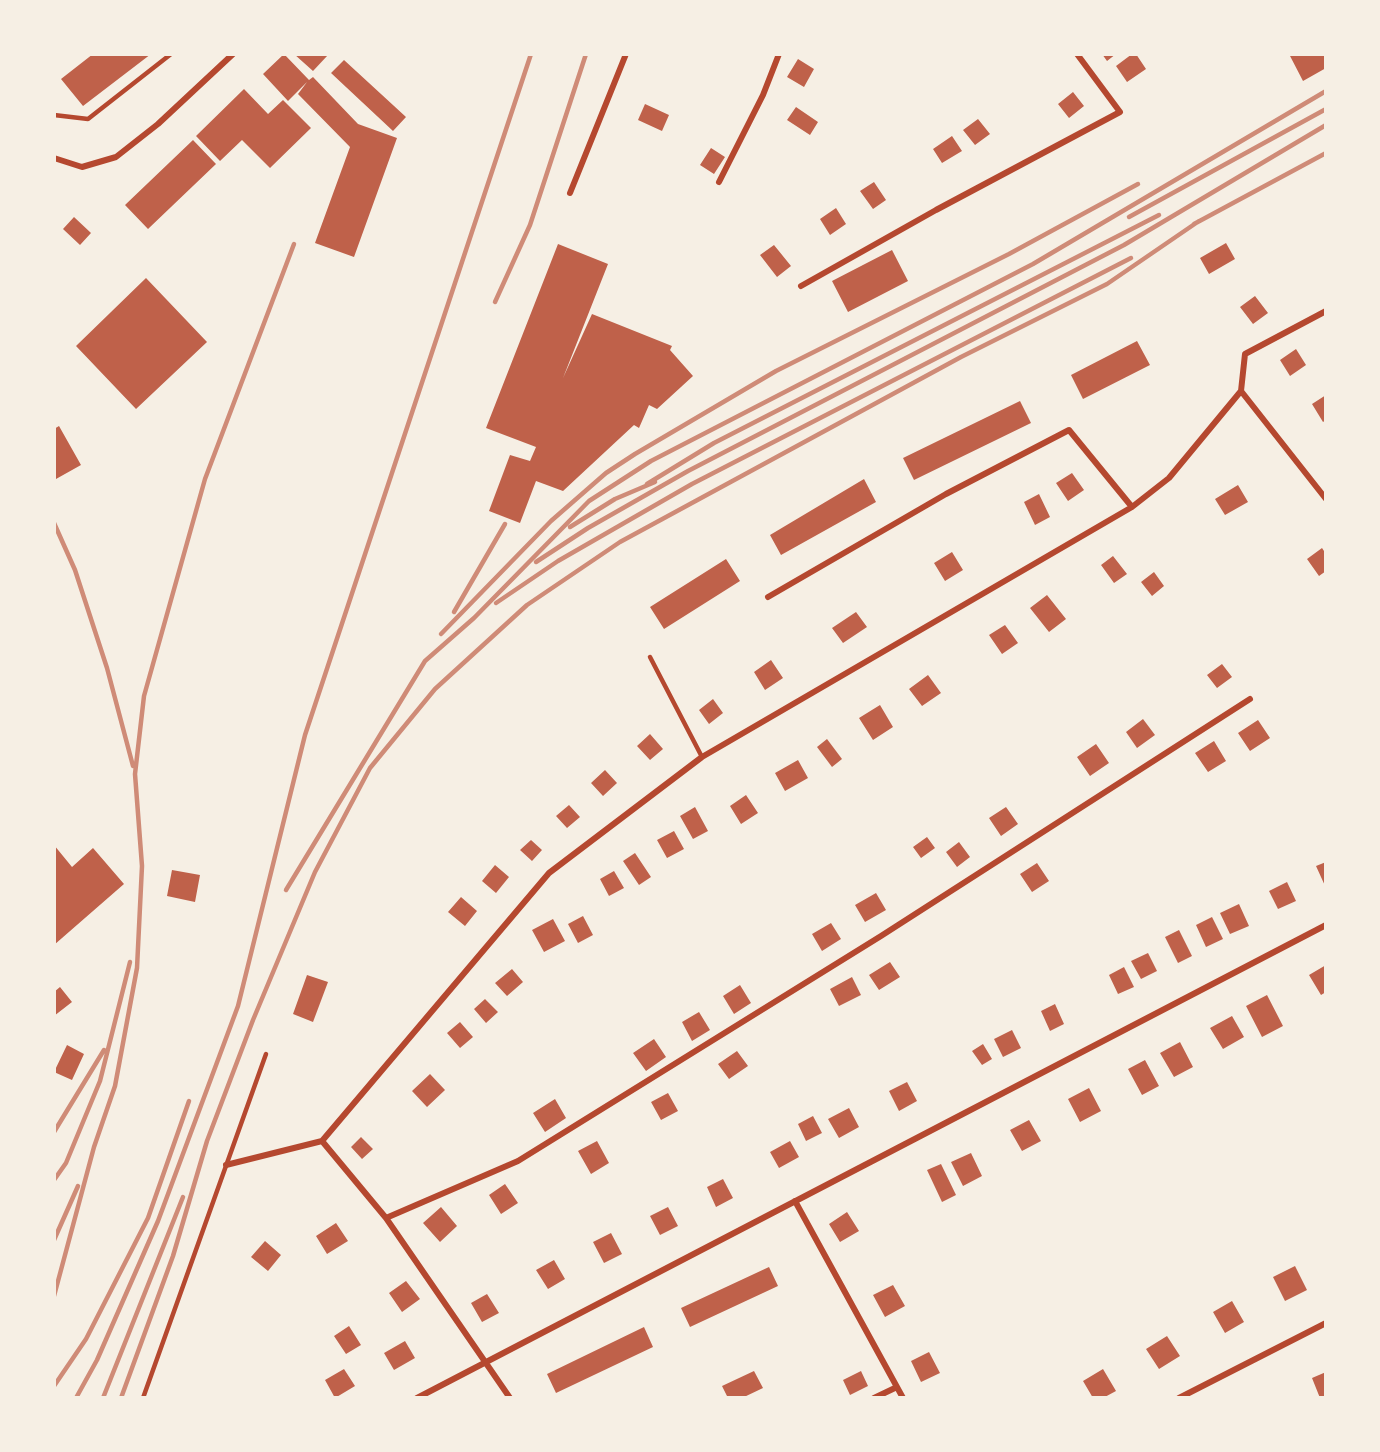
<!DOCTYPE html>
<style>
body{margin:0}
#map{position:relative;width:1380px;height:1452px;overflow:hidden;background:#f6efe4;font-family:"Fira Sans Condensed",sans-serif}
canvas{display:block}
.frame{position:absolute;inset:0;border:56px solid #f6efe4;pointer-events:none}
</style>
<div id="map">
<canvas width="1380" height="1452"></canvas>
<div class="frame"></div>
</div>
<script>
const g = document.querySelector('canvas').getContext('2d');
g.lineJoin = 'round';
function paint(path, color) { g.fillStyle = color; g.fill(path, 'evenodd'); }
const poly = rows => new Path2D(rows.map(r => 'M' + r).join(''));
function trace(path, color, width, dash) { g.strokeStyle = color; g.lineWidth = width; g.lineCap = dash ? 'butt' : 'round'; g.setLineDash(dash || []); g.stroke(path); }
paint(poly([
 [93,54,151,54,83,106,61,79],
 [284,54,309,80,313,77,358,124,397,138,354,257,315,243,350,147,298,94,307,82,288,101,263,74],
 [294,54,326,54,328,55,313,71],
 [1102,54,1116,54,1107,61],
 [1132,54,1136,54,1146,69,1127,82,1116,66],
 [1289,54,1326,54,1326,68,1303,81],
 [798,59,814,69,804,87,787,77],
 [344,60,406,117,393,131,331,73],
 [244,89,268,114,283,100,311,128,270,168,242,140,220,161,196,136],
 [1073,92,1084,106,1069,118,1058,104],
 [645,104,669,115,662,131,638,120],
 [796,107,818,122,810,135,787,120],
 [978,119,990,134,975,145,963,130],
 [952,136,962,151,942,163,933,149],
 [193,140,216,164,148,229,125,205],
 [711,148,725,157,714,174,700,165],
 [874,182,886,200,873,209,860,191],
 [836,208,846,224,830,235,820,219],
 [74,217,91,233,80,245,63,229],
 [1226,243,1235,259,1209,274,1200,258],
 [558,244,608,264,563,378,592,314,672,346,670,350,693,376,657,409,649,405,639,428,634,425,563,491,536,481,520,523,489,511,510,455,530,461,536,447,486,428],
 [774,245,791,266,777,277,760,255],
 [892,250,908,281,848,312,832,281],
 [146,278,207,342,136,409,76,346],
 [1255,296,1268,313,1253,324,1240,307],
 [1137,341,1150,365,1083,399,1071,375],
 [1296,349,1306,365,1290,376,1280,360],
 [1326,395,1326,420,1323,422,1312,404],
 [1020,401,1031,423,914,480,903,458],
 [59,426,81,465,56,479,54,475,54,429],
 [1072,473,1084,490,1068,501,1056,483],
 [864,479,876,502,781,555,770,535],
 [1238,485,1248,502,1225,515,1215,499],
 [1039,494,1050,517,1035,525,1024,502],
 [1322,548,1326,554,1326,571,1319,576,1307,559],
 [952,552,963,570,945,581,934,563],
 [1113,556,1127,574,1114,583,1101,565],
 [726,559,740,581,664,629,650,607],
 [1154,572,1164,586,1152,596,1141,582],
 [1047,595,1066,619,1049,632,1030,608],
 [856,612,867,627,843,643,832,628],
 [1005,625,1018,643,1002,654,989,635],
 [771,660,783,678,765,690,754,672],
 [1222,664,1232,677,1217,688,1207,675],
 [928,675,941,693,922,706,909,689],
 [713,699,723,713,709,724,699,710],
 [880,705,893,727,873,740,859,718],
 [1143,719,1155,735,1137,748,1126,732],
 [1258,720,1270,738,1250,751,1238,733],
 [650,734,663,749,650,760,637,746],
 [827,739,842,759,832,767,817,747],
 [1214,741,1226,761,1208,772,1195,753],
 [1096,744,1109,763,1090,776,1077,757],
 [798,760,808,778,785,791,775,773],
 [605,770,617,783,603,796,591,783],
 [746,795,758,813,741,824,730,806],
 [569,805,580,817,567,828,556,816],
 [695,807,708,831,693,839,680,816],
 [1006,807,1018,824,1001,836,989,818],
 [674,831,684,849,667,858,657,840],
 [927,837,935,848,921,858,913,847],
 [531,840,542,850,532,861,520,850],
 [959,842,970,857,957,867,946,852],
 [54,845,72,867,93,848,124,884,54,945],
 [635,853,651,877,639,885,623,861],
 [1326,862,1326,888,1316,866],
 [1037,863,1049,881,1032,892,1020,874],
 [495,865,509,877,496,893,482,881],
 [172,870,200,875,195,902,167,896],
 [614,871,624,888,609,896,600,879],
 [1287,882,1296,901,1278,909,1269,891],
 [876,893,886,910,865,922,855,905],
 [461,897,477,911,465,926,448,912],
 [1239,904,1249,926,1230,934,1220,913],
 [583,916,593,935,578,943,568,924],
 [1212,917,1223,939,1206,947,1196,925],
 [553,919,565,941,544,952,532,930],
 [831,923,841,939,822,951,812,934],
 [1179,930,1192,956,1178,963,1165,937],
 [1148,953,1157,971,1141,979,1131,961],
 [890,962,900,977,879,990,869,975],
 [1326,965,1326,992,1321,995,1309,975],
 [1124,967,1134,987,1118,994,1109,975],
 [512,969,523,982,507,996,495,983],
 [307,975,328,982,313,1022,293,1014],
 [852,977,861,995,839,1006,830,989],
 [740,985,751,1003,734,1014,723,996],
 [60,987,72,1002,54,1016,54,992],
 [1267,995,1283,1026,1262,1037,1246,1006],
 [485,999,498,1012,486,1023,474,1009],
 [1055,1004,1064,1024,1050,1031,1041,1011],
 [699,1012,710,1030,692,1041,682,1022],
 [1232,1016,1244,1037,1223,1049,1210,1028],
 [460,1022,473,1037,460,1048,447,1033],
 [1012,1030,1021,1048,1003,1057,994,1039],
 [654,1039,666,1057,646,1071,633,1053],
 [1180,1042,1193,1067,1174,1077,1160,1053],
 [983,1044,992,1059,982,1065,972,1051],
 [67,1045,84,1054,72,1080,54,1072],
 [737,1051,748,1066,729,1079,718,1064],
 [1145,1060,1159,1086,1142,1095,1128,1069],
 [430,1074,445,1090,427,1107,412,1091],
 [907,1082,917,1101,899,1111,889,1091],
 [1089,1088,1101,1111,1080,1122,1068,1099],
 [668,1093,678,1111,661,1120,651,1102],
 [555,1099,566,1118,545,1132,533,1113],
 [849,1108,859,1127,839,1138,828,1119],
 [813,1116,822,1133,806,1141,798,1124],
 [1029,1120,1041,1141,1022,1151,1010,1130],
 [361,1137,373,1149,362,1159,351,1147],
 [597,1141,609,1163,591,1174,578,1151],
 [790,1141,799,1157,779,1168,770,1152],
 [971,1153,982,1176,963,1186,951,1162],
 [941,1164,956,1195,942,1202,927,1170],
 [723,1179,733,1198,716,1207,707,1187],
 [505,1184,518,1203,501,1214,489,1195],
 [441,1207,457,1226,440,1242,423,1223],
 [668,1207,678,1226,660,1235,650,1216],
 [847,1212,859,1231,840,1242,829,1224],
 [336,1223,348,1241,327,1254,316,1236],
 [611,1233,622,1254,604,1263,593,1242],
 [265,1241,281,1255,268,1271,251,1257],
 [554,1260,565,1279,548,1289,536,1270],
 [1295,1266,1307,1290,1285,1301,1273,1277],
 [769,1267,778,1286,690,1327,681,1308],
 [406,1281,420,1299,402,1312,389,1293],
 [893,1285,905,1306,885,1317,873,1295],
 [487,1294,499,1313,482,1322,471,1303],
 [1232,1301,1244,1322,1225,1333,1213,1312],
 [349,1326,361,1345,346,1354,334,1336],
 [644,1327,653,1347,556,1393,547,1374],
 [1167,1336,1180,1356,1159,1369,1146,1349],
 [405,1341,415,1358,394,1370,384,1353],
 [929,1352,940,1373,921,1382,911,1361],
 [344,1369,355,1386,335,1398,325,1380],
 [1103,1369,1116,1391,1103,1398,1093,1398,1083,1381],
 [754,1371,763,1388,742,1398,728,1398,722,1386],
 [861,1371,868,1386,850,1395,843,1380],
 [1326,1372,1326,1398,1320,1398,1312,1378]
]), '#bf614a');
trace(poly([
 [54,115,88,119,171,54],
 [650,657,702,757],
 [143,1398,266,1054]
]), '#b5482f', 4.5);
trace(poly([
 [54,158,82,167,116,157,158,124,233,54],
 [719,182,763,95,779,54],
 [570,193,626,54],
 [801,286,936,210,1120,112,1077,54],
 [1241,391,1326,499],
 [768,597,946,494,1069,430,1132,507],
 [322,1141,386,1218,510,1398],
 [226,1165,322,1141,549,873,702,757,1132,507,1169,478,1241,391,1245,354,1326,311],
 [795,1201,903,1398],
 [386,1218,518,1161,881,936,1250,699],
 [417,1398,1326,925],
 [874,1398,897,1387],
 [1179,1398,1326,1323]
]), '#b5482f', 6);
trace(poly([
 [1129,217,1326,109],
 [1194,224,1326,153],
 [495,302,530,225,586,54],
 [647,484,714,443,1159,215],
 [54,523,75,570,107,668,133,766],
 [570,527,615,499,655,482],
 [536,562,588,528,688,471,1124,245,1326,125],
 [496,603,558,561,692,484,1131,258],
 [454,612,505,524],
 [441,634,551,521,606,473,635,454,776,371,1009,254,1138,184],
 [286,890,425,661,474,618,589,501,651,461,1033,264,1326,91],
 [54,1132,104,1050],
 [54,1180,66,1163,100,1081,130,962],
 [54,1240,78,1186],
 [54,1296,94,1147,115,1086,137,968,142,866,135,774,144,696,205,479,294,244],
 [54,1386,86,1339,148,1218,189,1101],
 [76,1398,97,1360,158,1221,238,1006,305,735,531,54],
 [103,1398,183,1197],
 [121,1398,173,1256,207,1141,253,1020,315,872,370,768,435,689,527,605,620,542,961,357,1107,284,1199,221]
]), '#cf8b77', 4.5);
</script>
